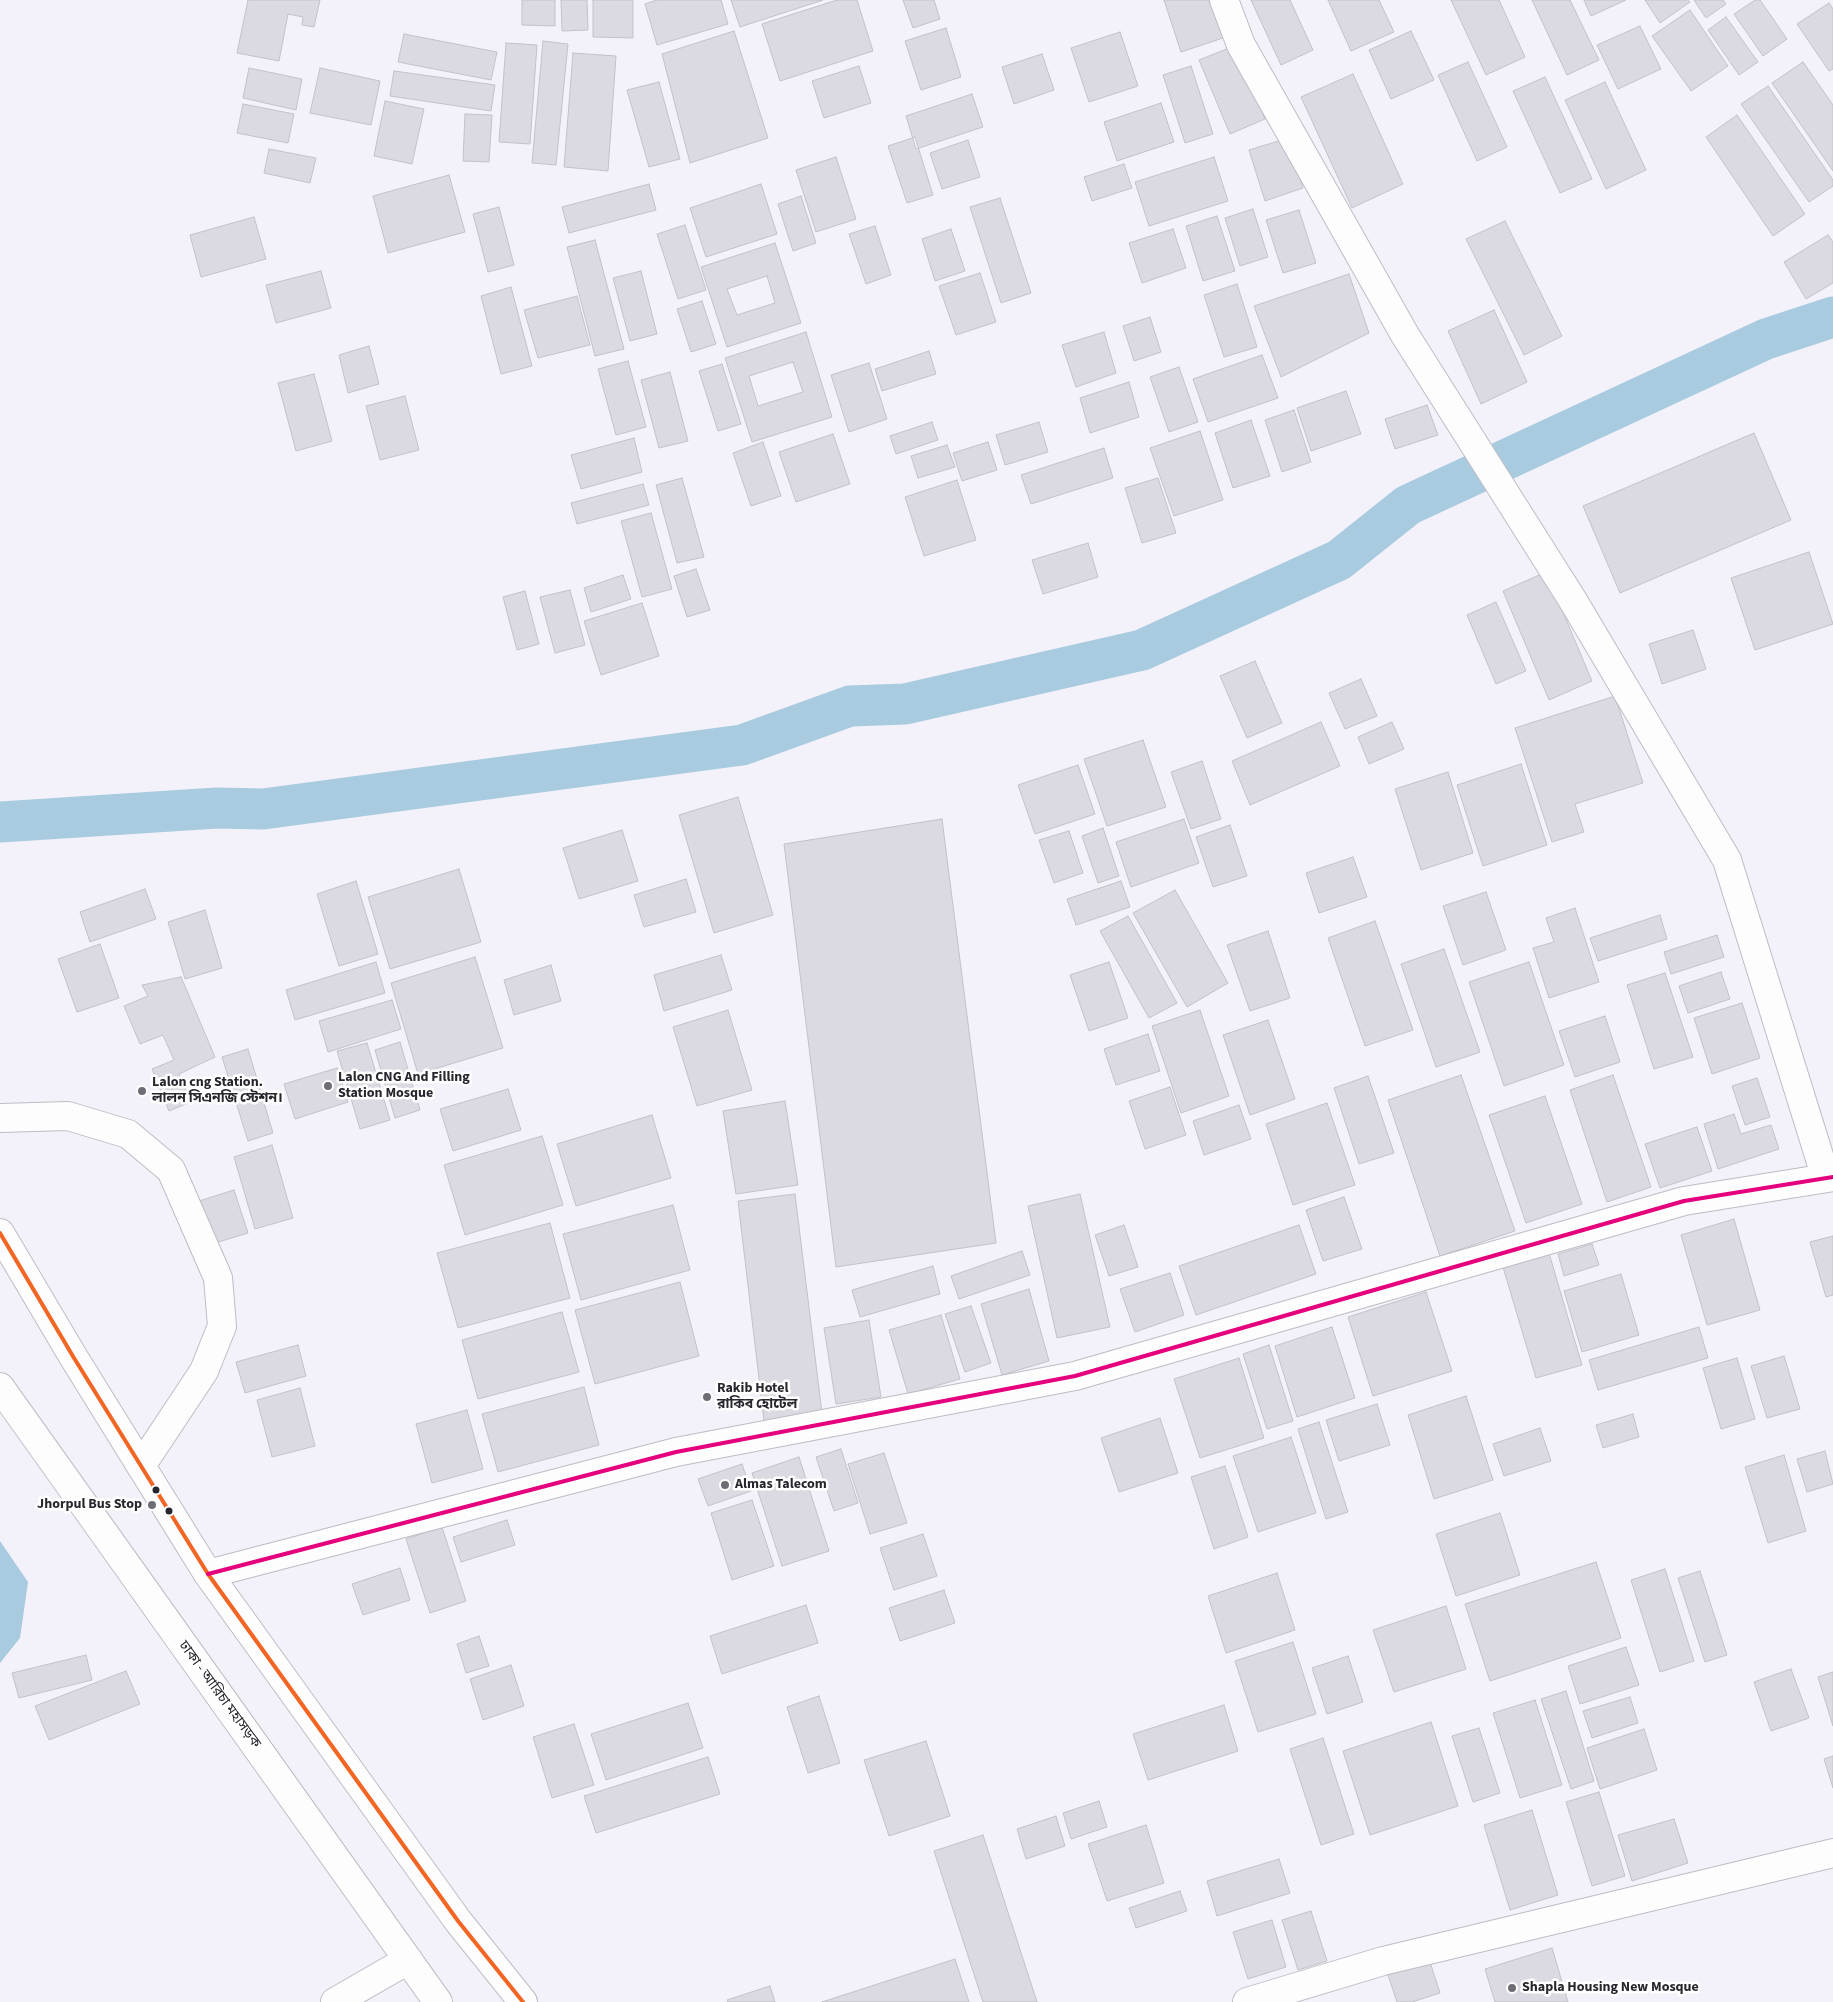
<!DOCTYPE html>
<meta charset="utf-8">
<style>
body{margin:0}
canvas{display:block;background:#f3f1fa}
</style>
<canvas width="1833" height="2002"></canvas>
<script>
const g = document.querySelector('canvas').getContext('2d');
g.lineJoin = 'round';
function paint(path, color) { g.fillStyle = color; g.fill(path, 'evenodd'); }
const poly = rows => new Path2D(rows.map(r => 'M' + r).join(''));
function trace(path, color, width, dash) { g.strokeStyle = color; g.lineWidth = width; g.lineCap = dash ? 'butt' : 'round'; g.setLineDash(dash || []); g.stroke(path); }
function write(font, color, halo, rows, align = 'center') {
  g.font = font + ' "Source Sans 3","Noto Sans Bengali",sans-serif'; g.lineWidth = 5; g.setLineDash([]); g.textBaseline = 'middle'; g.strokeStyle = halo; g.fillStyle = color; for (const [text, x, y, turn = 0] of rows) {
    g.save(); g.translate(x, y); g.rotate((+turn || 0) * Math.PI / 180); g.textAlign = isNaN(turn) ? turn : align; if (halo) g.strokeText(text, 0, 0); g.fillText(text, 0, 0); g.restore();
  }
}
paint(poly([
 [0,1541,28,1582,20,1638,0,1663]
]), '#a8cbdf');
trace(poly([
 [0,822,217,808,263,809,742,745,850,706,905,704,1142,650,1339,560,1408,505,1766,339,1833,317]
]), '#a8cbdf', 41);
const building = poly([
 [248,0,320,0,314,27,302,25,303,17,288,14,279,61,237,53,248,0],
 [522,0,555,0,555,26,522,25,522,0],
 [561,0,587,0,588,30,562,31,561,0],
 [593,0,633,0,633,38,593,37,593,0],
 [657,0,721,0,728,24,657,45,645,4,657,0],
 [731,0,823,0,740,27,731,0],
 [837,0,857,0,873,51,780,81,762,24,837,0],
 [903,0,934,0,940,19,913,28,903,0],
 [1164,0,1214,0,1226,37,1181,52,1164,0],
 [1251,0,1290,0,1313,50,1281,65,1251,0],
 [1328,0,1379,0,1394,32,1351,51,1328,0],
 [1451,0,1499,0,1525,57,1486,75,1451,0],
 [1532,0,1570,0,1599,60,1567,75,1532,0],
 [1584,0,1626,0,1591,16,1584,0],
 [1645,0,1688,0,1690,2,1660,23,1645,0],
 [1694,0,1723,0,1726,4,1706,18,1694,0],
 [1755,0,1760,0,1787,39,1763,56,1734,14,1755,0],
 [1829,3,1833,9,1833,69,1829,71,1797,24,1829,3],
 [1690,10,1728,66,1691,91,1652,36,1690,10],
 [1726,17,1758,62,1739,75,1708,30,1726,17],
 [1640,26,1661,69,1618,89,1597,45,1640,26],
 [946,28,961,77,921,90,905,41,946,28],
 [734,31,768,138,690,163,662,54,734,31],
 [1411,31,1434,80,1391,99,1369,50,1411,31],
 [1120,32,1138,86,1089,102,1071,48,1120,32],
 [404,34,497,52,491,80,398,62,404,34],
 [543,41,568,44,556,165,532,163,543,41],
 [506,43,537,45,530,144,499,142,506,43],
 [1234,46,1265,119,1230,134,1199,60,1234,46],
 [573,53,616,56,608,171,564,167,573,53],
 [1042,54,1054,90,1014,104,1002,67,1042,54],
 [1468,62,1507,147,1477,161,1438,75,1468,62],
 [1803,62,1833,105,1833,171,1772,83,1803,62],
 [859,66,871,103,824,118,812,81,859,66],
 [1191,66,1213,134,1185,143,1163,75,1191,66],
 [249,68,302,79,296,110,243,98,249,68],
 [320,68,380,81,371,125,310,113,320,68],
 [394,71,495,85,491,111,390,96,394,71],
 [1353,74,1403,184,1352,208,1301,97,1353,74],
 [1545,77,1592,179,1560,193,1513,91,1545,77],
 [659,82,680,159,649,167,627,90,659,82],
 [1605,82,1646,170,1606,189,1565,100,1605,82],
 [1768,86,1833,180,1833,186,1809,202,1741,104,1768,86],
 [972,94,983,127,916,149,906,116,972,94],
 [385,101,424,109,412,164,374,156,385,101],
 [1161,103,1174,142,1117,161,1104,122,1161,103],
 [243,104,294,114,288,143,237,133,243,104],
 [465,114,492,115,489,162,463,161,465,114],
 [1737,115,1805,214,1773,236,1706,137,1737,115],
 [915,137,933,195,907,203,888,146,915,137],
 [1288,138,1303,188,1265,201,1249,150,1288,138],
 [968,140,980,177,942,189,930,153,968,140],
 [269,149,316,158,310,183,264,173,269,149],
 [836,157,856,219,816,232,796,170,836,157],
 [1214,157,1228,201,1149,226,1135,182,1214,157],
 [1124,164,1132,188,1092,201,1084,177,1124,164],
 [449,175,465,232,388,253,373,196,449,175],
 [649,184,656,210,569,233,562,207,649,184],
 [761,184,777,234,706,257,690,208,761,184],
 [801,196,816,243,793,251,778,204,801,196],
 [1000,198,1031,293,1001,303,970,207,1000,198],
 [499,207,514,265,488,272,473,214,499,207],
 [1253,209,1268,257,1240,266,1225,218,1253,209],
 [1299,210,1316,263,1283,273,1266,220,1299,210],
 [1217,216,1235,271,1203,281,1186,226,1217,216],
 [254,217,266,259,201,277,190,235,254,217],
 [1505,221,1562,336,1524,355,1466,239,1505,221],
 [685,225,706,290,678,299,657,234,685,225],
 [875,226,891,275,866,284,849,234,875,226],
 [951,229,965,271,935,281,922,239,951,229],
 [1173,229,1186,268,1142,283,1129,243,1173,229],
 [1828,235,1833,242,1833,283,1806,299,1784,262,1828,235],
 [595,240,624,349,595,356,567,247,595,240],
 [775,243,801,323,727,347,701,267,775,243],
 [767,276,775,303,737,315,727,289,767,276],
 [321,271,331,308,276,323,266,285,321,271],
 [641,271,657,334,630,341,613,278,641,271],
 [980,273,996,322,956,335,939,286,980,273],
 [1349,274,1369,333,1281,377,1254,306,1349,274],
 [1237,284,1257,347,1224,357,1204,295,1237,284],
 [511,287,532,366,501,374,481,296,511,287],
 [577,296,590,345,538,358,524,310,577,296],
 [702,301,716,344,691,352,677,309,702,301],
 [1494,310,1527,382,1481,404,1448,331,1494,310],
 [1150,317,1161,352,1134,361,1123,326,1150,317],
 [806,332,832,417,752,442,725,358,806,332],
 [793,362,803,392,758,406,749,376,793,362],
 [1104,332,1116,373,1076,387,1062,345,1104,332],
 [369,346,379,384,348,393,339,355,369,346],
 [929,351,936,374,882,391,875,369,929,351],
 [1262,355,1278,398,1208,422,1193,379,1262,355],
 [628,361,646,427,616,435,598,369,628,361],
 [869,363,887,419,849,432,831,375,869,363],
 [722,364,741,424,718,431,699,371,722,364],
 [1179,367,1198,422,1169,432,1150,377,1179,367],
 [670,372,688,441,659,448,641,380,670,372],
 [314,374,332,441,296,451,278,383,314,374],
 [1129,382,1139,417,1090,433,1080,398,1129,382],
 [1346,391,1361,434,1311,451,1297,408,1346,391],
 [405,396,419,450,380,460,366,406,405,396],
 [1427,405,1438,435,1395,449,1385,419,1427,405],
 [1294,410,1311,462,1282,472,1265,420,1294,410],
 [1251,420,1270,476,1233,488,1215,433,1251,420],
 [932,422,938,440,896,454,890,436,932,422],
 [1039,422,1048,452,1005,465,996,435,1039,422],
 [1200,431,1223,500,1174,516,1150,448,1200,431],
 [1754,433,1791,520,1620,593,1583,506,1754,433],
 [833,434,850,484,796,502,779,452,833,434],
 [634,438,642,472,581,489,571,455,634,438],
 [763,442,781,496,751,506,733,453,763,442],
 [988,442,997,470,962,481,953,453,988,442],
 [947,445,955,467,918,478,911,456,947,445],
 [1104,448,1113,478,1031,504,1021,475,1104,448],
 [682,478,704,557,677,563,656,485,682,478],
 [1158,478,1176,533,1142,543,1125,488,1158,478],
 [957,480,976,540,924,556,905,497,957,480],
 [643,484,649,505,577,524,571,503,643,484],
 [651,513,672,589,642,597,621,521,651,513],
 [1088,543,1098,577,1043,594,1032,560,1088,543],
 [1809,552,1833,624,1755,650,1731,578,1809,552],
 [696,569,710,610,687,617,674,576,696,569],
 [1546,572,1592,681,1549,700,1503,591,1546,572],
 [623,575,631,599,591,612,584,588,623,575],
 [570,590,585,645,555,653,540,597,570,590],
 [525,591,539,644,517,650,503,597,525,591],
 [1496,602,1526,671,1496,684,1467,615,1496,602],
 [642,603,659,656,601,675,584,621,642,603],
 [1693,630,1706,669,1662,684,1649,644,1693,630],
 [1255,661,1282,723,1247,738,1220,676,1255,661],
 [1361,679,1377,716,1345,729,1329,693,1361,679],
 [1615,696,1643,783,1575,804,1584,832,1552,842,1515,728,1615,696],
 [1321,722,1340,766,1250,805,1232,761,1321,722],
 [1392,722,1404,749,1369,764,1358,737,1392,722],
 [1143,740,1166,807,1107,826,1084,759,1143,740],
 [1202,761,1221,819,1191,829,1171,772,1202,761],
 [1521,764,1547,845,1483,866,1457,785,1521,764],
 [1078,765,1095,814,1035,834,1018,785,1078,765],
 [1448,772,1473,853,1421,870,1395,789,1448,772],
 [738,797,773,915,714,933,679,815,738,797],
 [942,819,996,1243,836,1267,784,844,942,819],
 [1184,819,1199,863,1131,887,1116,842,1184,819],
 [1230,825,1247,876,1213,887,1196,837,1230,825],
 [1103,828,1119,876,1098,883,1082,836,1103,828],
 [622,830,638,881,579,899,563,848,622,830],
 [1069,831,1083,873,1054,883,1039,840,1069,831],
 [1353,857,1367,897,1319,913,1306,873,1353,857],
 [459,869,481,942,390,969,368,897,459,869],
 [686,879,696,912,644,927,634,895,686,879],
 [356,881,378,954,339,966,317,894,356,881],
 [1121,881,1130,907,1076,925,1067,899,1121,881],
 [145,889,156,919,90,942,80,912,145,889],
 [1175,890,1228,983,1187,1007,1133,913,1175,890],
 [1486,892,1506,950,1463,965,1443,906,1486,892],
 [1575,908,1599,982,1549,998,1533,948,1554,942,1546,918,1575,908],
 [205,910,222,968,185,979,168,922,205,910],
 [1660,915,1667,939,1598,961,1590,938,1660,915],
 [1128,916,1177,1003,1149,1018,1100,931,1128,916],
 [1375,921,1413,1030,1365,1046,1328,938,1375,921],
 [1268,931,1290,998,1250,1011,1227,945,1268,931],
 [1717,935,1724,957,1671,974,1664,952,1717,935],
 [100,944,119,998,77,1012,58,959,100,944],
 [1444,949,1480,1052,1436,1067,1401,964,1444,949],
 [721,955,732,990,664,1011,654,975,721,955],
 [475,957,503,1048,418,1074,391,983,475,957],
 [376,962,385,993,295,1020,286,990,376,962],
 [1109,962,1128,1018,1089,1031,1070,975,1109,962],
 [1529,962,1564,1065,1504,1086,1469,982,1529,962],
 [551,965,561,1001,514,1015,504,980,551,965],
 [1721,972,1730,999,1688,1013,1679,986,1721,972],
 [1665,973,1693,1057,1654,1069,1627,985,1665,973],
 [181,977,215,1057,179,1074,191,1102,169,1111,152,1069,174,1060,163,1035,140,1044,124,1006,148,996,142,985,181,977],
 [392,1000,401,1029,328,1052,319,1021,392,1000],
 [1742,1003,1760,1058,1712,1074,1694,1018,1742,1003],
 [728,1010,752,1090,697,1106,673,1027,728,1010],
 [1200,1010,1229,1096,1181,1113,1152,1026,1200,1010],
 [1605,1016,1620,1062,1575,1077,1559,1031,1605,1016],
 [1268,1020,1295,1099,1250,1115,1223,1035,1268,1020],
 [1148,1034,1160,1071,1116,1085,1104,1049,1148,1034],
 [400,1042,420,1110,395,1118,375,1050,400,1042],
 [367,1043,390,1120,360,1129,337,1051,367,1043],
 [248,1049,273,1133,248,1141,222,1057,248,1049],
 [337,1068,348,1102,295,1119,284,1084,337,1068],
 [1461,1075,1515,1231,1440,1256,1388,1100,1461,1075],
 [1613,1075,1651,1187,1607,1202,1570,1090,1613,1075],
 [1368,1076,1394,1153,1359,1164,1334,1088,1368,1076],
 [1757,1078,1770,1117,1745,1125,1732,1086,1757,1078],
 [1170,1087,1186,1135,1145,1149,1129,1101,1170,1087],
 [508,1089,521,1130,453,1151,440,1109,508,1089],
 [1545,1096,1582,1204,1526,1223,1489,1115,1545,1096],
 [785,1101,798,1185,736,1194,723,1111,785,1101],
 [1327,1103,1355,1185,1293,1205,1266,1124,1327,1103],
 [1239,1105,1251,1139,1204,1155,1193,1121,1239,1105],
 [1734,1114,1741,1134,1771,1125,1779,1149,1718,1169,1704,1124,1734,1114],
 [652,1115,671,1178,576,1206,557,1144,652,1115],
 [1697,1127,1712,1171,1660,1188,1645,1144,1697,1127],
 [542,1136,563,1205,465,1235,444,1165,542,1136],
 [272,1145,293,1218,255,1229,234,1157,272,1145],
 [234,1190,248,1233,212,1244,199,1201,234,1190],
 [795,1194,822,1413,764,1421,738,1201,795,1194],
 [1080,1194,1110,1327,1057,1338,1028,1206,1080,1194],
 [1344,1197,1362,1249,1323,1261,1306,1210,1344,1197],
 [673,1205,690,1270,581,1300,563,1234,673,1205],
 [1734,1219,1760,1310,1707,1325,1681,1235,1734,1219],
 [550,1223,570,1298,458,1328,437,1253,550,1223],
 [1124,1225,1138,1267,1109,1276,1095,1235,1124,1225],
 [1299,1225,1316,1274,1196,1315,1179,1266,1299,1225],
 [1833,1236,1833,1295,1826,1297,1810,1242,1833,1236],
 [1546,1243,1582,1365,1536,1378,1500,1257,1546,1243],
 [1592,1244,1599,1265,1564,1276,1558,1254,1592,1244],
 [1022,1251,1030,1275,959,1299,951,1276,1022,1251],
 [933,1266,940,1294,860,1317,852,1290,933,1266],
 [1170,1273,1184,1315,1135,1332,1120,1289,1170,1273],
 [1621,1274,1639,1335,1582,1352,1564,1291,1621,1274],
 [680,1282,699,1356,595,1384,575,1310,680,1282],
 [1029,1289,1049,1361,1002,1375,981,1304,1029,1289],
 [1426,1292,1452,1371,1373,1396,1348,1317,1426,1292],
 [971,1306,991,1363,965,1372,945,1314,971,1306],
 [562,1312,579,1372,478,1399,462,1340,562,1312],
 [941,1315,960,1379,908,1394,889,1330,941,1315],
 [869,1320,881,1397,836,1404,824,1328,869,1320],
 [1332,1327,1355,1398,1297,1417,1275,1346,1332,1327],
 [1699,1327,1708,1358,1598,1390,1589,1360,1699,1327],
 [298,1345,306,1376,245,1393,236,1362,298,1345],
 [1269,1345,1293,1421,1267,1429,1243,1354,1269,1345],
 [1784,1356,1800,1409,1767,1418,1751,1366,1784,1356],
 [1239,1358,1264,1438,1200,1458,1174,1379,1239,1358],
 [1737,1358,1755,1419,1721,1429,1703,1368,1737,1358],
 [584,1387,599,1445,498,1472,482,1414,584,1387],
 [300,1388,315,1446,272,1457,257,1400,300,1388],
 [1466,1396,1493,1480,1434,1499,1408,1415,1466,1396],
 [1377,1404,1390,1445,1339,1461,1326,1420,1377,1404],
 [467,1410,483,1469,432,1483,416,1424,467,1410],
 [1633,1414,1639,1437,1603,1448,1596,1425,1633,1414],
 [1160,1418,1178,1473,1119,1492,1101,1438,1160,1418],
 [1319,1422,1348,1512,1326,1519,1298,1429,1319,1422],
 [1540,1428,1551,1461,1504,1476,1493,1444,1540,1428],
 [1291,1437,1316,1513,1258,1532,1233,1456,1291,1437],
 [841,1449,858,1503,834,1511,816,1457,841,1449],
 [1825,1451,1833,1484,1807,1492,1797,1459,1825,1451],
 [884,1453,907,1523,870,1534,848,1464,884,1453],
 [1784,1455,1806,1531,1768,1543,1745,1467,1784,1455],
 [799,1457,829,1551,782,1566,752,1473,799,1457],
 [742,1464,751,1491,708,1506,698,1479,742,1464],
 [1225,1466,1248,1537,1214,1549,1191,1477,1225,1466],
 [752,1500,774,1566,732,1580,711,1513,752,1500],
 [1500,1513,1520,1575,1456,1596,1436,1534,1500,1513],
 [507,1520,515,1545,461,1562,453,1537,507,1520],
 [442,1527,466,1601,430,1613,406,1539,442,1527],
 [923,1534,937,1576,894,1590,880,1548,923,1534],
 [1596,1562,1621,1638,1490,1681,1465,1604,1596,1562],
 [400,1568,410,1600,363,1615,352,1584,400,1568],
 [1665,1569,1694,1661,1660,1672,1631,1580,1665,1569],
 [1700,1571,1727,1655,1705,1662,1678,1578,1700,1571],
 [1277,1573,1295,1630,1226,1653,1208,1596,1277,1573],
 [944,1590,955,1623,900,1641,889,1608,944,1590],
 [806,1605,818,1643,722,1674,710,1636,806,1605],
 [1446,1606,1466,1669,1394,1692,1373,1630,1446,1606],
 [479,1636,489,1666,466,1673,457,1644,479,1636],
 [1293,1642,1316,1714,1258,1732,1235,1661,1293,1642],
 [1626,1647,1639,1685,1580,1704,1568,1666,1626,1647],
 [86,1655,92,1680,19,1698,12,1673,86,1655],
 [1348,1656,1363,1702,1327,1714,1312,1668,1348,1656],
 [511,1665,524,1706,483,1720,470,1679,511,1665],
 [1791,1669,1809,1718,1771,1731,1754,1682,1791,1669],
 [126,1671,140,1704,49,1740,35,1706,126,1671],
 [1833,1672,1833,1726,1818,1677,1833,1672],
 [1566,1691,1594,1781,1571,1789,1541,1699,1566,1691],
 [819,1696,840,1763,808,1773,787,1707,819,1696],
 [1630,1697,1638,1723,1592,1738,1583,1711,1630,1697],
 [1535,1700,1562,1785,1520,1798,1493,1713,1535,1700],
 [688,1703,703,1748,606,1780,591,1734,688,1703],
 [1224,1705,1238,1751,1148,1780,1133,1734,1224,1705],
 [1431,1722,1458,1806,1370,1835,1343,1751,1431,1722],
 [574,1724,594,1785,552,1798,533,1737,574,1724],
 [1479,1728,1500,1793,1473,1802,1452,1736,1479,1728],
 [1644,1729,1657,1770,1600,1789,1587,1748,1644,1729],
 [1323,1738,1354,1834,1321,1845,1290,1749,1323,1738],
 [926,1741,950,1816,889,1836,864,1760,926,1741],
 [1833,1756,1833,1788,1824,1759,1833,1756],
 [708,1757,720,1794,596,1833,584,1796,708,1757],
 [1599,1792,1625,1876,1592,1886,1566,1802,1599,1792],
 [1099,1801,1107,1827,1071,1839,1063,1813,1099,1801],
 [1532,1810,1558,1895,1510,1910,1484,1825,1532,1810],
 [1056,1816,1065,1846,1026,1859,1017,1829,1056,1816],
 [1674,1819,1688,1863,1632,1881,1618,1835,1674,1819],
 [1146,1825,1164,1883,1107,1901,1088,1844,1146,1825],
 [983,1835,1037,2002,983,2002,934,1851,983,1835],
 [1279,1859,1290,1893,1217,1916,1207,1881,1279,1859],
 [1180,1891,1187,1911,1136,1928,1129,1908,1180,1891],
 [1311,1911,1327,1961,1298,1970,1282,1920,1311,1911],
 [1272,1920,1286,1967,1248,1979,1233,1932,1272,1920],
 [1552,1948,1568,2002,1495,2002,1485,1969,1552,1948],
 [955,1959,969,2002,822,2002,955,1959],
 [1430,1962,1440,1993,1412,2002,1397,2002,1388,1975,1430,1962],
 [770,1986,775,2002,728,2002,727,2000,770,1986]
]);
paint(building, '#dbdae2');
trace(building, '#c3c1c8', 1);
const minor = poly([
 [1224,0,1241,45,1405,335,1572,599,1727,860,1826,1178],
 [0,1118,68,1116,128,1134,171,1170,218,1278,222,1326,204,1371,141,1466],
 [208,1574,676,1452,1075,1376,1684,1201,1833,1177],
 [335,2002,408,1960],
 [1247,2002,1383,1961,1833,1853]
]);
const highway = poly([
 [0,1233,74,1358,208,1574,458,1921,523,2002],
 [0,1387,438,2002]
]);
trace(minor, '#bebcc4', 30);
trace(highway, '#bebcc4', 30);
trace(minor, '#fdfdfe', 28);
trace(highway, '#fdfdfe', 28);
trace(poly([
 [0,1233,74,1358,208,1574,458,1921,523,2002]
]), '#f26522', 4);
trace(poly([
 [208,1574,676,1452,1075,1376,1684,1201,1833,1177]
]), '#e5007d', 4);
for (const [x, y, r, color] of [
 [328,1086,5,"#6e6c75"],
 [142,1091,5,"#6e6c75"],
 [707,1397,5,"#6e6c75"],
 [725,1485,5,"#6e6c75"],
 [156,1490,4.5,"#27252d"],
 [152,1505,5,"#6e6c75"],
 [169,1511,4.5,"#27252d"],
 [1512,1988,5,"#6e6c75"]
]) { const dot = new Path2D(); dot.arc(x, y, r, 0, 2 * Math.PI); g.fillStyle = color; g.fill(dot); trace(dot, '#fff', 2); }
write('bold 14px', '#27252d', '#fff', [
 ["Lalon CNG And Filling",338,1078],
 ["Station Mosque",338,1094],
 ["Lalon cng Station.",152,1083],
 ["লালন সিএনজি স্টেশন।",152,1099],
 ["Rakib Hotel",717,1389],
 ["রাকিব হোটেল",717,1405],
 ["Almas Talecom",735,1485],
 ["Jhorpul Bus Stop",142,1505,"right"],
 ["Shapla Housing New Mosque",1522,1988]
], 'left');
write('14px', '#27252d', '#fff', [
 ["ঢাকা - আরিচা মহাসড়ক",219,1695,54]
]);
</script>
